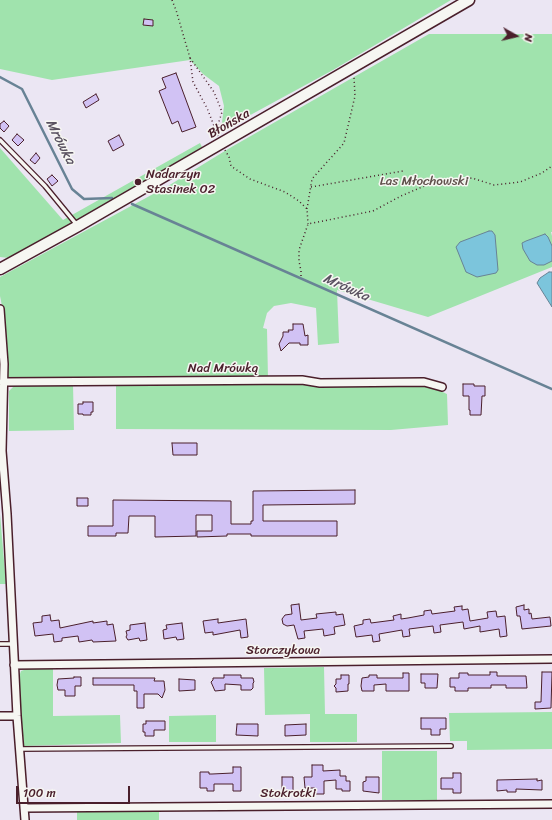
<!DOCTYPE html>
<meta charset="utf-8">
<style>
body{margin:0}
#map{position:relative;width:552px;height:820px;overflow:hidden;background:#ebe6f3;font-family:Sriracha,sans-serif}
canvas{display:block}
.north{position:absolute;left:496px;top:16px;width:40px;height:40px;-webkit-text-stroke:3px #f6f6f2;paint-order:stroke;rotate:98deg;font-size:11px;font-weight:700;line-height:16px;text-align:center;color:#4a1f2b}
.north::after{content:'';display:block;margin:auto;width:14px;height:18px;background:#4a1f2b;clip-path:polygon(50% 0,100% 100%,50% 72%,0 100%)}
.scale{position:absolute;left:16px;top:786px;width:114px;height:18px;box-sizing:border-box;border:2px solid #4a1f2b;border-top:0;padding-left:5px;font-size:12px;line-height:14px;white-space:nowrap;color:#4a1f2b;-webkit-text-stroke:3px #f6f6f2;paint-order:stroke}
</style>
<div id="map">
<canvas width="552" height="820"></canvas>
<div class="north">N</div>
<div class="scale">100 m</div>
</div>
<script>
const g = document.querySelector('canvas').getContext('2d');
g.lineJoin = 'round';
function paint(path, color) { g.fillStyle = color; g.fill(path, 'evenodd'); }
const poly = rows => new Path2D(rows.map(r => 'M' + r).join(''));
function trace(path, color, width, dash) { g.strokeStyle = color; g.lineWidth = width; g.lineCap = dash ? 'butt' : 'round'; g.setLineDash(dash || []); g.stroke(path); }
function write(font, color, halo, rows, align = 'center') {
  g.font = font + ' Sriracha,sans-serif'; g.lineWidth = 3; g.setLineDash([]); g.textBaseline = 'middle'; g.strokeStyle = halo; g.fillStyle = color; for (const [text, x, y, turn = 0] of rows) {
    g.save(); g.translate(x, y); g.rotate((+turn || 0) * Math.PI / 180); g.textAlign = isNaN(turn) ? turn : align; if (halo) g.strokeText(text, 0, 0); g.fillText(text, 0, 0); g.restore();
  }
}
paint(poly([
 [0,0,451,0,333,70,221,131,224,106,219,86,203,74,190,60,52,80,0,69],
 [429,34,552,34,552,232,551,232,552,236,552,267,428,317,337,290,339,343,318,345,316,308,291,303,274,306,267,313,263,328,267,329,268,379,6,379,3,311,0,296,0,277,168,186,228,149],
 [200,143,203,149,9,258,0,257,0,148,63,220],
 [268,382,341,387,425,384,447,394,448,425,391,430,116,429,116,383],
 [73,384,74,430,9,431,9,391,15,385],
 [0,514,6,584,0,584],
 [324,667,325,714,357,714,357,742,310,742,310,714,265,715,264,668],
 [27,669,53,669,53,716,120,715,121,743,24,746,18,680,21,671],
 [552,712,552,749,467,750,467,741,450,741,449,713],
 [216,715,216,742,169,742,169,716],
 [382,751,437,751,437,800,382,800],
 [159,811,159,820,77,820,77,812]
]), '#a0e3ad');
const water = poly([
 [489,231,492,231,495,235,498,270,496,273,477,277,466,272,456,247,460,242,489,231],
 [545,234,548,237,552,246,552,261,544,265,537,265,530,261,523,249,522,243,526,241,545,234],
 [549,272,552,272,552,307,537,283,540,278,549,272]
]);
paint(water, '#7cc5dc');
trace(water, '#688395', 1);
trace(poly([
 [0,77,22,89,72,189,84,199,112,198],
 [132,204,552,389]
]), '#688395', 2.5);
const building = poly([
 [144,19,153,20,153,26,143,25,144,19],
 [176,73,196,127,182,132,178,121,172,124,159,91,166,88,162,78,176,73],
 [96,94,99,100,86,108,83,102,96,94],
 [4,121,9,126,4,132,0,128,0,124,4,121],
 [17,134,24,140,18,146,12,140,17,134],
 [119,135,124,145,113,151,108,141,119,135],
 [36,153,40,158,35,164,30,160,36,153],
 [52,175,58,181,52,186,47,179,52,175],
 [293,324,303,324,305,336,308,335,308,345,300,345,300,343,289,343,281,351,279,344,283,336,283,332,289,332,288,330,293,330,293,324],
 [463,384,474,384,474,386,485,386,485,396,482,396,481,415,470,415,470,410,469,410,469,396,463,396,463,384],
 [83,402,93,402,93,412,91,412,91,415,83,415,83,414,78,414,78,404,83,404,83,402],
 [172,443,197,443,197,455,173,455,172,443],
 [355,490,355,504,263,505,263,521,337,521,337,536,251,536,251,534,227,534,227,536,197,537,197,531,212,531,212,515,196,515,196,536,155,537,155,516,129,516,128,533,116,533,116,536,88,536,88,526,113,526,113,500,231,501,231,524,251,524,251,521,253,521,253,491,355,490],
 [77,498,88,498,88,506,77,506,77,498],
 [299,604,301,620,317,618,316,614,336,612,336,615,343,614,345,625,334,627,335,634,324,636,323,629,304,631,305,638,298,639,294,625,287,626,283,624,282,619,285,615,292,614,291,605,299,604],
 [524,605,524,610,529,609,529,614,531,613,532,619,550,617,551,626,522,629,520,616,517,616,516,607,524,605],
 [462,606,462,610,468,609,470,621,488,618,487,612,496,611,497,617,505,616,507,636,500,637,499,629,480,632,480,626,464,629,463,622,440,625,441,632,434,633,433,626,409,629,410,636,403,637,402,630,379,634,380,641,373,642,372,635,356,637,354,626,363,624,363,620,370,619,371,623,394,620,393,616,401,614,401,619,408,618,424,615,424,611,431,610,432,614,455,611,454,607,462,606],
 [50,615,51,621,59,620,60,628,93,621,93,623,107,621,107,625,113,624,116,641,93,642,92,640,79,642,78,636,62,638,62,641,54,642,53,634,35,636,33,623,42,622,42,616,50,615],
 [218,619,218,623,246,619,248,637,241,638,240,630,213,635,213,632,205,633,203,621,218,619],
 [145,623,147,640,140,641,139,638,128,640,126,637,127,635,126,631,130,630,130,625,145,623],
 [182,623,184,639,177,640,176,637,164,639,163,630,167,629,166,625,182,623],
 [490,672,497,672,497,676,526,676,527,688,506,688,506,685,491,685,491,688,468,688,468,691,455,691,455,687,450,687,450,678,459,678,459,673,468,673,468,675,490,675,490,672],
 [542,672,552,672,551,708,535,709,535,702,541,702,542,672],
 [403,673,409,673,409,691,386,691,386,684,374,685,374,691,362,691,361,686,362,678,369,677,369,675,377,675,377,678,403,678,403,673],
 [421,674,438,674,437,688,425,688,425,683,421,683,421,674],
 [224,675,241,675,241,678,253,678,254,682,253,683,253,688,251,690,241,690,241,685,225,684,225,690,215,691,211,682,213,680,213,678,224,678,224,675],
 [341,675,349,675,349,684,348,684,348,691,336,692,336,688,334,686,336,684,336,679,341,679,341,675],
 [74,677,81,677,81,686,75,686,75,696,65,696,65,690,58,690,57,685,58,679,74,678,74,677],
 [93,678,155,678,154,681,164,681,165,690,162,698,158,694,144,694,144,708,137,708,137,691,134,691,134,685,93,685,93,678],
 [179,679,195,680,195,690,179,691,179,679],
 [421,718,446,718,446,729,440,729,440,735,431,735,431,729,421,729,421,718],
 [146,721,165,721,165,730,154,730,154,736,145,736,145,732,143,732,143,724,146,724,146,721],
 [237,724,258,724,258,736,236,735,237,724],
 [306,724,306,735,285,736,285,725,306,724],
 [312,765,323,765,323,771,340,770,340,776,346,776,346,781,350,781,350,791,342,791,342,789,336,789,336,780,324,781,324,794,315,794,315,788,305,788,304,777,312,777,312,765],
 [233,767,241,767,241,791,233,791,233,784,214,784,214,791,207,791,207,788,200,788,200,772,209,772,209,774,212,774,233,773,233,767],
 [453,773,461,773,461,793,453,793,453,789,441,789,441,778,453,778,453,773],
 [282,777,293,777,293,792,282,793,282,777],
 [366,777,379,777,379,793,363,791,363,782,366,781,366,777],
 [537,779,537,781,542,780,542,790,516,789,516,792,507,792,507,790,497,791,497,780,537,779]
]);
paint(building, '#d1c2f4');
trace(building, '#4a1f2b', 1);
const lane = poly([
 [0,140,45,186,77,225],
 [0,644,13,644],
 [19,749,451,746]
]);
const street = poly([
 [0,309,4,364,2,451,7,514,17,716,25,820],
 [3,382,302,380,320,383,424,382,442,387],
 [14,665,552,659],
 [0,716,17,716],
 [24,808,552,804]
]);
const secondary = poly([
 [0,269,78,226,469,0]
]);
trace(lane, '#4a1f2b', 6);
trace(street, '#4a1f2b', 10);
trace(secondary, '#4a1f2b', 13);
trace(poly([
 [172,0,176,10,190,58,193,82,207,108,216,131],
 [190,58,214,92,222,112,216,131,218,136],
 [225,150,229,157,231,166,250,179,285,192,299,201,307,209,308,224],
 [311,187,403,171],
 [307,209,312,179,344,143,355,96,354,77],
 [301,276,301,271,299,261,299,250,308,224,373,211,401,196,429,184,472,178,494,185,520,182,542,173,552,166]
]), '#4a1f2b', 1.5, [1, 3]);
trace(lane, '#f6f6f2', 3.5);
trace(street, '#f6f6f2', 7);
trace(secondary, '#f6f6f2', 10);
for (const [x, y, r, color] of [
 [138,182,4,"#4a1f2b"]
]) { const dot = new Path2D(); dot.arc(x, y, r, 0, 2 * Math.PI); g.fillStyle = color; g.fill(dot); trace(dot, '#f6f6f2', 1.5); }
write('13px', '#4a1f2b', '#f6f6f2', [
 ["Błońska",229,124,-30],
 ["Nad Mrówką",223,369],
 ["Storczykowa",283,651],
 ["Stokrotki",288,794]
]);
write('13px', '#4a1f2b', '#f6f6f2', [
 ["Nadarzyn",146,175],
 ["Stasinek 02",146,190]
], 'left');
write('13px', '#60504c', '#f6f6f2', [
 ["Las Młochowski",424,182]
]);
write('italic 14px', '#595160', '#f6f6f2', [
 ["Mrówka",60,142,63],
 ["Mrówka",346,288,24]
]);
</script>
